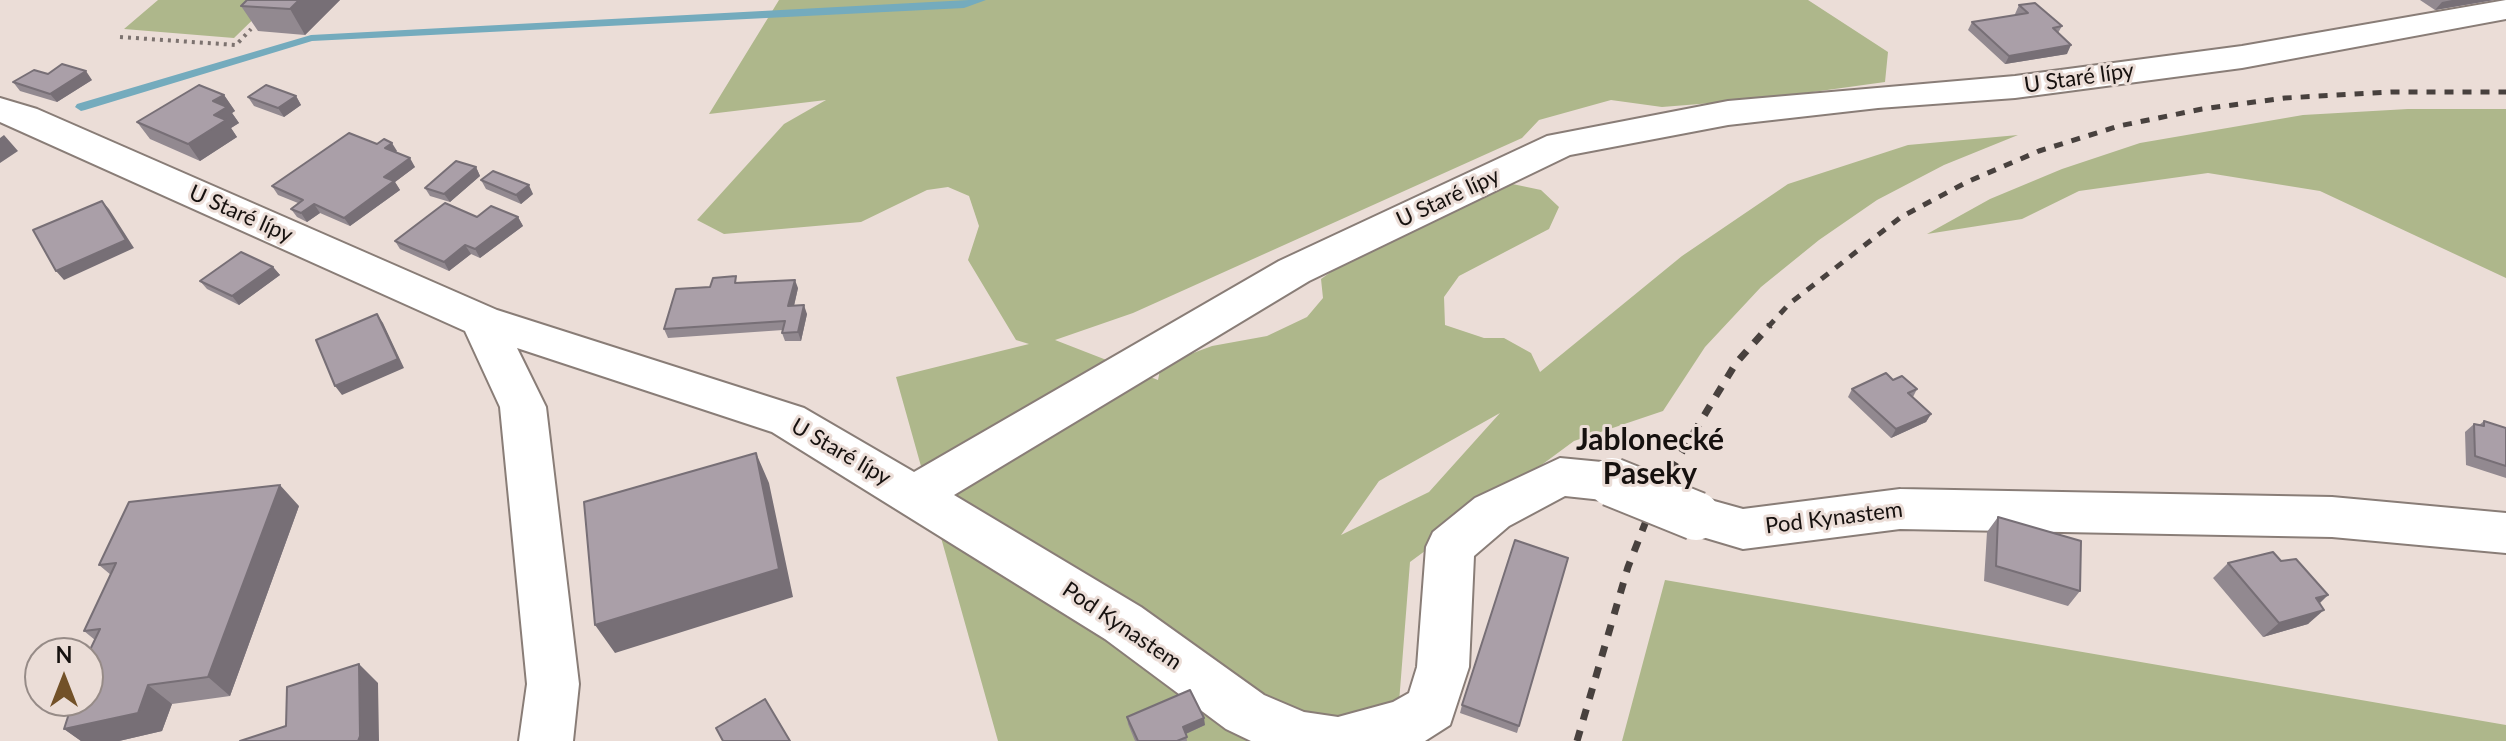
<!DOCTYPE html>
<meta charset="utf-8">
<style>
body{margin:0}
#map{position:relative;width:2506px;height:741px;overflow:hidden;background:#ebddd7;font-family:Lato,sans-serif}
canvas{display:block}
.north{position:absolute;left:24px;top:637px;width:80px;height:80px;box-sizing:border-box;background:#ebddd7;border:2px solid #968b87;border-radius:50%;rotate:0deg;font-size:22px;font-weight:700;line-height:32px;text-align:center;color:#16110f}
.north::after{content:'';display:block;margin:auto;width:28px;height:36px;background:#725128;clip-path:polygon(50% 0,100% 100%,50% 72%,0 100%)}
</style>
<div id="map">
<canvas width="2506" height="741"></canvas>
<div class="north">N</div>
</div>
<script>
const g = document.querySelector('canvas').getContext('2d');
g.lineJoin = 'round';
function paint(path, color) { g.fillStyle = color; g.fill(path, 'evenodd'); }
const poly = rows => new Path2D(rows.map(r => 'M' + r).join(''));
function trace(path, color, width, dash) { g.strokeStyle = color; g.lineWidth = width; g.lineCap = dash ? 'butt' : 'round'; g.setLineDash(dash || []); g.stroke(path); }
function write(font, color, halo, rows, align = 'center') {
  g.font = font + ' Lato,sans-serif'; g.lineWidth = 6; g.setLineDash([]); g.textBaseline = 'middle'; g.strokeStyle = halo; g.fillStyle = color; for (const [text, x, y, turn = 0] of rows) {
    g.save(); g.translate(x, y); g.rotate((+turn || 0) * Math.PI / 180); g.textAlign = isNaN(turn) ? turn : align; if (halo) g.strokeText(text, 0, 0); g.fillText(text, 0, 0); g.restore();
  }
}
paint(poly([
 [158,0,273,0,234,38,124,29],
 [779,0,1808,0,1888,52,1885,82,1762,99,1662,107,1611,100,1539,120,1522,138,1133,313,1055,340,1158,380,1161,365,1212,346,1267,336,1307,317,1323,298,1321,279,1370,244,1503,182,1541,190,1559,207,1549,229,1459,276,1444,297,1445,325,1484,338,1504,338,1531,353,1540,372,1682,256,1788,184,1908,145,2018,135,1944,165,1877,200,1819,240,1761,287,1705,347,1663,411,1574,441,1410,562,1396,741,998,741,896,377,1029,344,1016,340,968,260,979,226,969,196,948,187,927,190,861,222,724,234,697,220,784,124,826,100,709,114],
 [1500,413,1429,492,1341,535,1379,481],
 [2408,109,2506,109,2506,278,2320,191,2208,173,2079,191,2022,219,1927,234,1990,199,2062,169,2140,143,2303,115],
 [1665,580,2506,725,2506,741,1622,741]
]), '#aeb78b');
paint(poly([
 [969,0,986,0,964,8,312,41,85,110,81,111,75,107,77,104,311,35,969,0]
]), '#74abbd');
const minor = poly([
 [2506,0,2506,19,2242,68,2015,98,1878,108,1728,125,1570,155,1309,281,954,495,1141,607,1264,695,1304,712,1338,717,1393,702,1409,693,1417,667,1426,547,1433,532,1475,498,1560,458,1612,463,1629,469,1636,482,1629,495,1612,501,1565,496,1509,526,1474,556,1469,667,1450,725,1425,741,1251,741,1226,729,1105,639,772,432,517,348,546,407,579,684,573,741,519,741,527,684,500,407,465,331,0,122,0,98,37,109,497,310,804,408,914,472,1279,261,1547,136,1728,101,2015,76,2242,46,2506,0],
 [1900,489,2332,497,2506,513,2506,553,2332,537,1900,529,1743,549,1679,530,1672,516,1679,502,1696,496,1743,509,1900,489]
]);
trace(minor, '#897d77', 4);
trace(poly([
 [120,37,236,45,251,29]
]), '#7c726f', 4, [3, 5]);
paint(minor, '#fff');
trace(poly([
 [1768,327,1789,304,1901,217,1967,182,2039,151,2119,126,2202,109,2285,98,2392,92,2506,92]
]), '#48413e', 5, [9, 9]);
trace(poly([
 [1577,741,1628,567,1657,493,1736,363,1770,325]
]), '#48413e', 7, [11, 11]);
const minorBridge = poly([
 [1612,482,1696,516]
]);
trace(minorBridge, '#897d77', 52, []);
trace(minorBridge, '#fff', 48);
paint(poly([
 [247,0,340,0,305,35,258,31,241,6],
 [2420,0,2494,0,2435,10],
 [2019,5,2062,26,2058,33,2067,54,2005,64,1968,30,1972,22,2016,15,2015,14],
 [48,74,92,80,57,102,20,91,13,82],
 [224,95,235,111,232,113,239,123,231,128,237,137,200,161,150,139,137,122],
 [296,96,301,105,284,117,254,106,248,97],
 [377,144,397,151,396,152,415,167,395,182,400,190,350,226,320,213,307,222,297,217,291,209,298,203,278,195,272,186],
 [476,167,480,176,450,202,430,196,425,188],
 [481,180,533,194,521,204,486,189],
 [477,217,518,217,523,226,480,258,471,254,449,271,400,249,395,241],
 [273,267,280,275,239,305,207,289,200,281],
 [739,283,798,288,794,306,807,314,801,341,785,341,782,333,783,330,668,338,664,329,710,287],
 [1893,380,1917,389,1913,397,1931,414,1926,422,1891,438,1848,397,1852,389],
 [2484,421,2506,428,2506,478,2466,465,2465,432,2474,424,2479,425],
 [299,506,230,696,172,704,162,731,119,741,81,741,64,729,95,640,84,631,111,575,99,565],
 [1998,517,2080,591,2068,606,1984,581,1987,532],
 [1568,558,1517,733,1460,713,1462,705],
 [2281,561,2328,595,2320,603,2308,624,2263,637,2213,578,2228,563],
 [1127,717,1205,725,1186,734,1187,741,1135,741,1128,724]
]), '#928990');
paint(poly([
 [299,0,340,0,305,35,290,9],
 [2452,0,2494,0,2435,10,2442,2],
 [2071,45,2067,54,2005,64,2009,56],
 [86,71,92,80,57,102,50,94],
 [224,95,235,111,232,113,239,123,231,128,237,137,200,161,188,144,214,115,213,101],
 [296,96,301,105,284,117,278,108],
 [4,135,18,151,0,163,0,138],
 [392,143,397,151,390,156,385,148],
 [410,158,415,167,395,182,400,190,350,226,344,218,384,177],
 [476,167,480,176,450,202,444,194],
 [529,185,533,194,521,204,516,195],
 [102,201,109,209,134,248,64,280,56,271],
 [314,204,320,213,307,222,301,213],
 [518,217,523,226,480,258,475,249],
 [465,245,471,254,449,271,444,262],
 [273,267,280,275,239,305,232,296],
 [795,280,798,288,792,314,788,306],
 [804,305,807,314,801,341,798,332],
 [377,314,383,323,404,368,342,395,335,386],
 [1931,414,1926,422,1891,438,1896,429],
 [756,453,769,483,793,597,615,653,595,625],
 [280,485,299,506,230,696,208,677],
 [2328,595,2312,610,2316,598],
 [2324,610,2308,624,2263,637,2279,623],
 [359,664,378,683,379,741,358,741],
 [148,685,172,704,162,731,119,741,81,741,64,729],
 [1204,718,1205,725,1183,735,1183,727]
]), '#776f76');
const building = poly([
 [247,0,299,0,290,9,241,6,247,0],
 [2035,3,2062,26,2053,28,2071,45,2009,56,1972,22,2028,13,2019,5,2035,3],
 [62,64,86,71,50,94,13,82,34,70,48,74,62,64],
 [199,85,224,95,213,101,227,107,214,115,226,120,188,144,137,122,199,85],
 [266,85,296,96,278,108,248,97,266,85],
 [349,133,377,144,384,139,392,143,385,148,410,158,384,177,394,181,344,218,314,204,301,213,291,209,303,200,272,186,349,133],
 [456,161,476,167,444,194,425,188,456,161],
 [493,171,529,185,516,195,481,180,493,171],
 [102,201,126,240,56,271,33,230,102,201],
 [445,203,477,217,491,206,518,217,475,249,465,245,444,262,395,241,445,203],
 [241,252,273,267,232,296,200,281,241,252],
 [736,276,735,283,795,280,788,306,804,305,798,332,782,333,785,321,664,329,676,289,710,287,713,278,736,276],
 [377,314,398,359,335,386,316,340,377,314],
 [1886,373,1893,380,1902,376,1917,389,1908,393,1931,414,1896,429,1852,389,1886,373],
 [2484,421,2506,428,2506,466,2475,456,2474,424,2484,426,2484,421],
 [756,453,779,569,595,625,584,502,756,453],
 [280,485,208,677,148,685,138,713,64,729,73,701,88,701,88,654,100,629,84,631,116,563,99,565,129,502,280,485],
 [1998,517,2081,541,2080,591,1996,566,1998,517],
 [1515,540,1568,558,1519,726,1462,705,1515,540],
 [2273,552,2281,561,2296,559,2328,595,2316,598,2324,610,2279,623,2228,563,2273,552],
 [359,664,360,736,358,741,240,741,286,726,287,687,359,664],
 [1190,690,1204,718,1183,727,1187,737,1177,741,1138,741,1127,717,1190,690],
 [765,699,790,741,723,741,716,728,765,699]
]);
paint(building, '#aa9fa8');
trace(building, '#776f76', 2);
write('22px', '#16110f', '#ebddd7', [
 ["U Staré lípy",2079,78,-8],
 ["U Staré lípy",1448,198,-25],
 ["U Staré lípy",241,214,24],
 ["U Staré lípy",841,452,30],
 ["Pod Kynastem",1834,518,-7],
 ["Pod Kynastem",1122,626,34]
]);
write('bold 30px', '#16110f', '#ebddd7', [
 ["Jablonecké",1650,440],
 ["Paseky",1650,474]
]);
</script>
